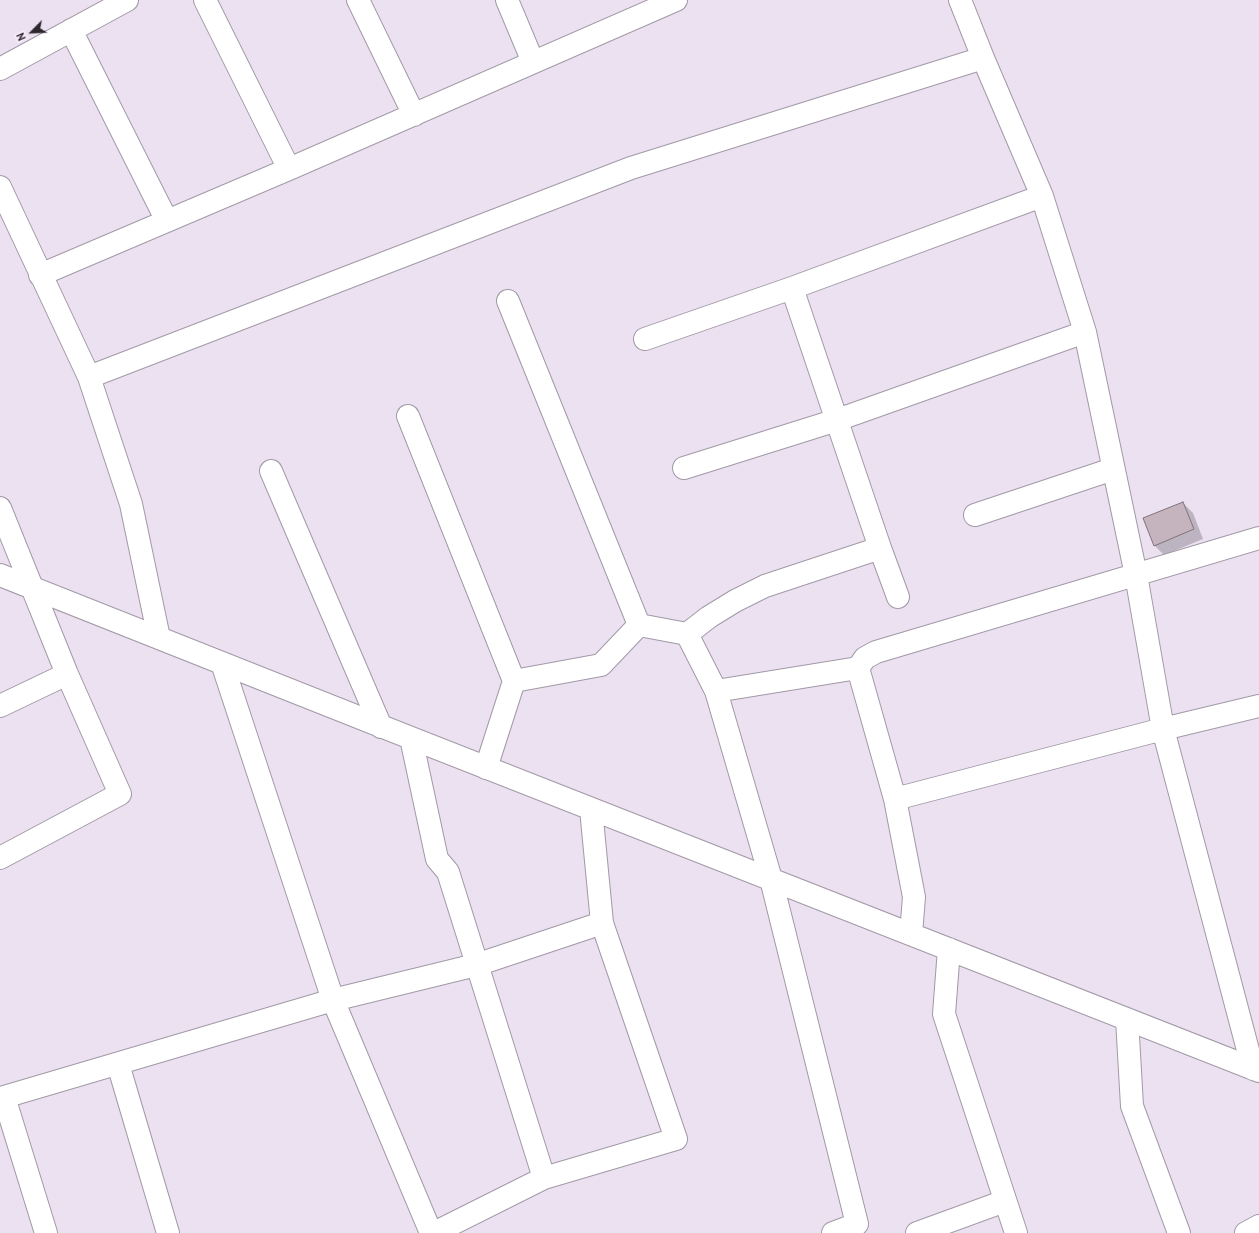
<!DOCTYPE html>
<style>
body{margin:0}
#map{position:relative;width:1259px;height:1233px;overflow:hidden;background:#ebe1f0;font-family:"PT Sans",sans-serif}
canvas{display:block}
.north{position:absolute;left:12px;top:12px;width:40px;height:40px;-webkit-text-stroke:3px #f9eefd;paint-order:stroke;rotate:246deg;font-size:11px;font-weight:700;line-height:16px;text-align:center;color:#2c282e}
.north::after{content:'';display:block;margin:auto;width:14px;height:18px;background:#2c282e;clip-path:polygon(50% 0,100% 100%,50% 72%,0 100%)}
</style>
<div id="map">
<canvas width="1259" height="1233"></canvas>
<div class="north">N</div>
</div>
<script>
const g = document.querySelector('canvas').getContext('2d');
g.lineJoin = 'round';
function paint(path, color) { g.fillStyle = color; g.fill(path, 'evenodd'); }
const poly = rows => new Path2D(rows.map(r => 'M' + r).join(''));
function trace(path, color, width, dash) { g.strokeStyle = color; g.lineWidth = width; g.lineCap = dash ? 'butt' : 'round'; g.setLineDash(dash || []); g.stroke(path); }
paint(poly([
 [1183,503,1193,513,1203,539,1164,555,1154,545]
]), '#0003');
const building = poly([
 [1183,502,1194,529,1154,546,1143,518,1183,502]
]);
paint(building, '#c5b4bd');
trace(building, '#80717a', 1);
const minor = poly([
 [205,0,289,169,676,0],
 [358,0,414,115],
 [507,0,533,62],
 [71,30,167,221],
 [0,69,127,0],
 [0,187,89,377],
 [40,275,289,169],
 [792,288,880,548,898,597],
 [508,301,639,625,687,634,716,691,858,668,895,799,1163,729,1136,575,1085,332,1042,196,983,58,960,0],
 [645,339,792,288,1042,196],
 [408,416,514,681,486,768],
 [684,468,837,420,1085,332],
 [271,471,381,727],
 [0,508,67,674,120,794,0,858],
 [975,515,1113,469],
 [0,575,411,738,1259,1071],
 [687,634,709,617,735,601,765,586,880,548],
 [159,638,131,504,89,377,631,168,983,58],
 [222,663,333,1000,476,965,602,923],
 [858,668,865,658,876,652,1259,538],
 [514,681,601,665,639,625],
 [716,691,771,879,857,1224,833,1233],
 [0,706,67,674],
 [411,738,437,859,448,872,544,1178],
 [895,799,914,897,911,934],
 [949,949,944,1014,1016,1233],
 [1127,1019,1132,1106,1179,1233],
 [118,1064,168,1233],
 [1253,1069,1163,729,1259,706],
 [46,1233,4,1097,333,1000,431,1233],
 [434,1233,544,1178,676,1139,602,923,591,809],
 [917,1233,1005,1201],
 [1246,1233,1259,1226]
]);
trace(minor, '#a299a7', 24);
trace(minor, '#fff', 22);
</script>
